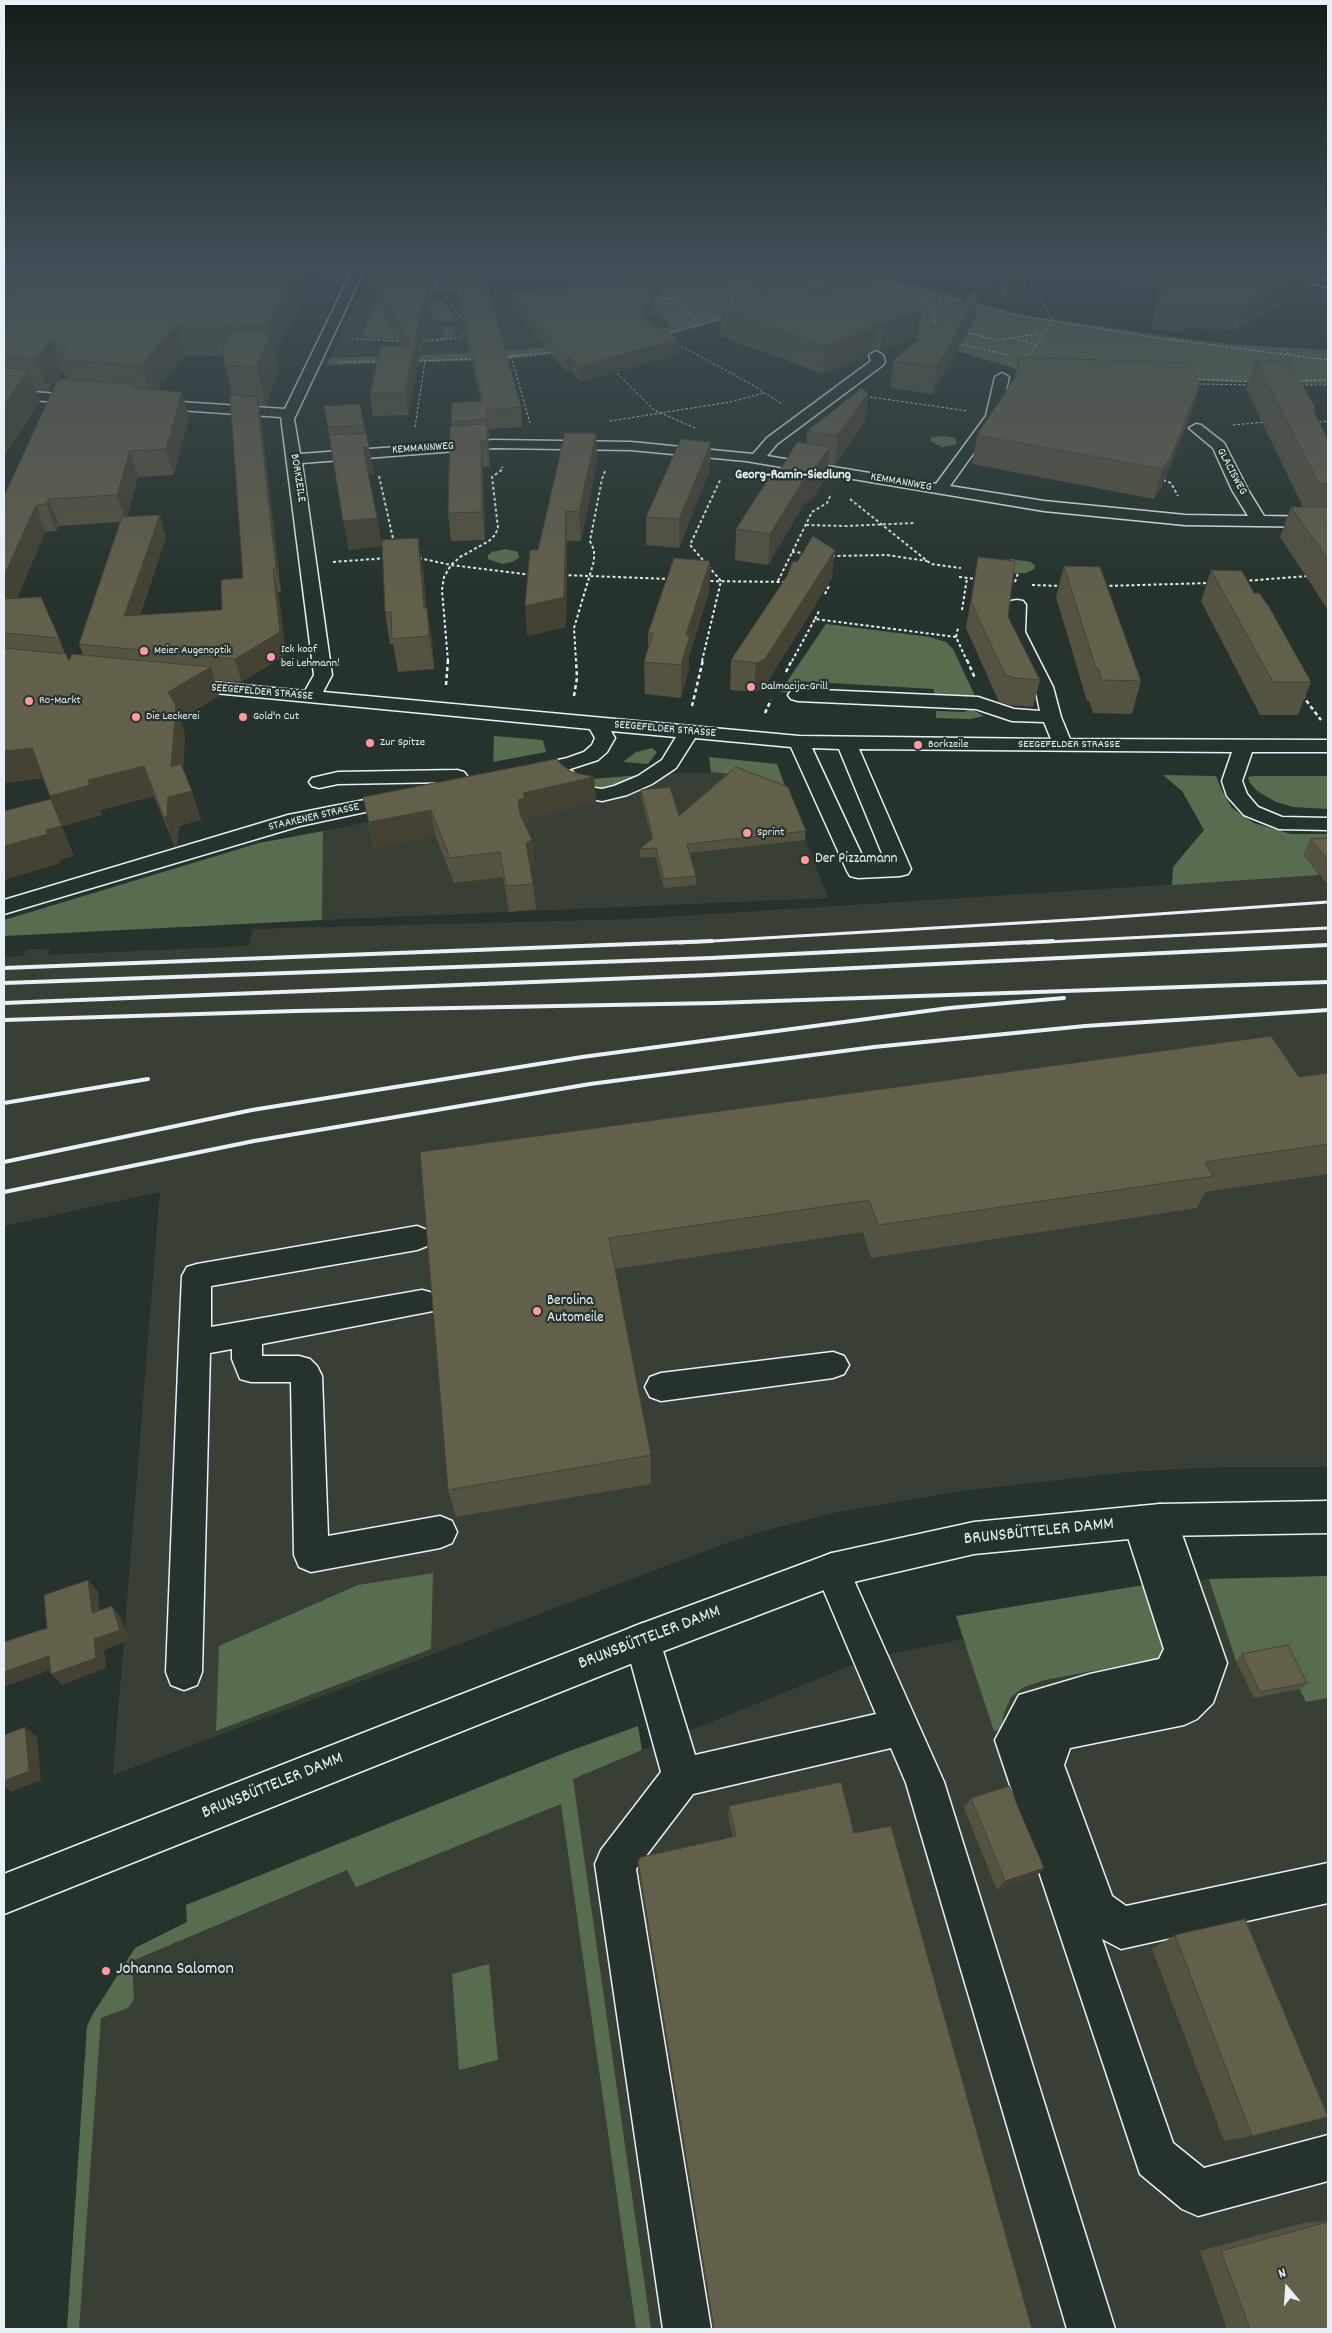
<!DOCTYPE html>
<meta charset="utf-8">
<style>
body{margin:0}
#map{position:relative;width:1332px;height:2333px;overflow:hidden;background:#26332d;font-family:Dekko,sans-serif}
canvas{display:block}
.frame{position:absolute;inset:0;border:5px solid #e8f1f8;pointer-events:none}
.north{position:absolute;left:1262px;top:2263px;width:50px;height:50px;-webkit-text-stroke:4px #26332d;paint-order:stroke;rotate:342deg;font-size:14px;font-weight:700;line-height:20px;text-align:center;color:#e8f1f8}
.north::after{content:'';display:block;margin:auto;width:18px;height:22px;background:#e8f1f8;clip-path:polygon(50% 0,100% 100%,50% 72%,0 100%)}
</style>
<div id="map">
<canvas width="1332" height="2333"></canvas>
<div class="frame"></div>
<div class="north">N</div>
</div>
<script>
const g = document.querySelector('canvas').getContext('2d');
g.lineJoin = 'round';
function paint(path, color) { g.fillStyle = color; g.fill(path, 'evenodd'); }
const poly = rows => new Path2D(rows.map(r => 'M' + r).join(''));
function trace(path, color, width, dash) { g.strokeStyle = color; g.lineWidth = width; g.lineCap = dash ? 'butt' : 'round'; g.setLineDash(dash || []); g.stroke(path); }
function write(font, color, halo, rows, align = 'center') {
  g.font = font + ' Dekko,sans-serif'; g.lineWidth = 4.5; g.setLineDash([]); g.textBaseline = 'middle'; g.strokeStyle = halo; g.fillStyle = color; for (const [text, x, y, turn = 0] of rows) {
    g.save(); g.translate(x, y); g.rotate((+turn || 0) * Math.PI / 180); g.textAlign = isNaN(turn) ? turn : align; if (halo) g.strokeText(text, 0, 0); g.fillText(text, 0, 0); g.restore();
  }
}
paint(poly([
 [387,266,613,266,638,291,633,316,658,314,671,326,572,345,482,353,330,358,365,280,391,273],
 [748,772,786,790,828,898,322,920,323,831,559,784,677,773],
 [1319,875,1328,886,1328,1467,1221,1467,1129,1472,960,1491,838,1512,763,1531,724,1544,113,1775,160,1192,4,1226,4,957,24,956,26,950,50,949,48,955,249,946,253,929,634,919],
 [1328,1576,1328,2329,67,2329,87,2026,93,2014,135,1948,187,1922,186,1905,573,1778,855,1664,890,1654,963,1639,956,1616,1144,1585,1209,1579]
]), '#384036');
paint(poly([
 [4,266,340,266,333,272,340,277,343,283,310,269,254,289,4,311],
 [613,266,848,266,1022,315,1178,338,1241,345,1328,350,1328,384,1043,377,783,298,743,315,646,341,557,354,497,360,327,365,330,358,482,353,572,345,670,327,658,314,633,316,638,291],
 [448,279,456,291,426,294,419,282],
 [421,300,423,302,444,300,458,321,436,321,430,313,412,315,416,324,390,327,394,333,420,330,426,339,445,337,440,328,454,326,456,332,453,333,454,335,447,339,419,341,361,337,374,305],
 [945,436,955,438,957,444,942,447,930,441,932,437],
 [506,549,518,552,519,558,512,562,502,564,488,559,488,555,492,552],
 [1012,559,1031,562,1035,566,1034,569,1026,573,1012,573,1005,561],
 [826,624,930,637,946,642,953,649,976,698,934,696,934,689,796,681,794,693,780,692],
 [971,709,984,716,971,719,936,718,936,711,964,712],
 [494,736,543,740,546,752,493,762],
 [652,748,657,752,648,764,623,762,636,752],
 [709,757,777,764,787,792,741,775,711,772],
 [641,775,638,779,607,790,585,784,580,780],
 [1163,775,1216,776,1222,791,1232,808,1254,823,1291,834,1328,834,1328,852,1304,855,1319,875,1172,885,1173,867,1204,830,1182,791],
 [1254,776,1328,776,1328,809,1293,807,1276,802,1257,791,1250,783,1248,777],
 [323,831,322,920,4,936,4,920,259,843],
 [433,1573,431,1649,216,1731,219,1646,358,1585],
 [1328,1576,1328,1698,1306,1702,1281,1651,1236,1661,1209,1579],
 [1144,1585,1166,1653,1156,1659,1045,1680,1024,1687,1011,1697,1004,1713,1001,1729,994,1731,956,1616],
 [638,1726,642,1750,573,1779,651,2329,636,2329,561,1804,356,1887,347,1870,132,1961,134,1999,128,2008,101,2018,79,2329,67,2329,87,2026,93,2014,135,1948,187,1922,186,1905,567,1752],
 [489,1964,498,2060,459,2070,452,1974]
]), '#586c50');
const minor = poly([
 [358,266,362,269,359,281,294,419,300,454,494,440,631,442,753,454,767,438,871,361,869,355,876,351,883,355,885,362,883,365,777,444,767,456,936,484,986,416,995,377,1002,373,1009,377,1000,416,950,486,1044,501,1185,515,1248,516,1232,490,1213,448,1189,428,1196,424,1201,425,1224,443,1248,490,1264,516,1328,517,1328,527,1185,525,1044,511,746,461,631,450,494,448,302,463,332,675,323,692,799,736,1051,739,1044,722,1012,721,976,709,798,701,791,699,788,695,791,691,798,689,978,697,1014,709,1040,711,1035,687,1007,632,1008,605,1011,601,1017,600,1023,601,1026,605,1025,632,1053,687,1061,717,1070,739,1328,740,1328,752,1252,752,1242,781,1247,794,1258,807,1282,817,1328,818,1328,830,1279,829,1244,815,1227,796,1222,781,1232,752,859,749,911,869,908,874,900,876,858,878,850,876,847,871,791,747,695,738,676,768,652,784,627,795,602,801,575,796,562,785,556,776,559,772,525,779,518,777,515,773,518,769,567,758,584,752,592,745,595,738,590,729,173,689,171,685,173,681,180,679,305,691,314,675,281,417,150,408,143,404,150,400,285,409,347,281,350,269,358,266],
 [611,731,676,737,662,760,638,776,614,786,602,789,588,787,579,781,573,772,567,770,598,760,607,752,615,738,611,731],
 [812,748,839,749,886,863,866,864,812,748],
 [1242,266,1263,266,1328,281,1328,287,1244,268,1242,266],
 [4,390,87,396,94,400,87,404,4,398,4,390],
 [457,770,464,772,467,776,471,786,468,790,461,792,454,790,449,782,338,784,319,788,312,786,309,782,312,778,338,772,457,770],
 [400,793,407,795,410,799,407,803,300,826,4,914,4,900,288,815,400,793],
 [417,1226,427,1230,431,1238,427,1246,417,1250,211,1286,211,1327,422,1290,433,1293,437,1302,433,1311,262,1344,262,1356,299,1356,310,1359,317,1366,322,1376,328,1536,440,1516,452,1521,457,1532,452,1543,440,1548,311,1572,299,1567,294,1555,291,1382,251,1382,240,1379,232,1359,232,1349,210,1353,202,1672,197,1685,184,1690,171,1685,166,1672,179,1343,182,1276,187,1267,197,1264,417,1226],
 [833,1352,844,1356,849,1365,844,1374,833,1378,661,1401,650,1397,645,1387,650,1377,661,1373,833,1352],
 [1160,1504,1172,1509,1177,1520,1227,1663,1213,1703,1197,1719,1184,1725,1070,1748,1064,1765,1112,1896,1126,1906,1328,1863,1328,1903,1121,1949,1102,1939,1173,2143,1204,2168,1328,2135,1328,2181,1198,2216,1182,2209,1140,2174,995,1740,1019,1695,1090,1674,1159,1659,1164,1649,1123,1522,1128,1511,1140,1506,1148,1509,1160,1504],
 [832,1553,844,1558,944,1782,1115,2329,1067,2329,906,1783,891,1748,693,1794,636,1869,711,2329,663,2329,595,1864,601,1850,661,1772,625,1641,630,1628,643,1623,656,1628,695,1755,876,1714,815,1570,820,1558,832,1553]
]);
const major = poly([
 [1328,1501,1328,1533,1160,1536,974,1554,832,1587,643,1659,4,1914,4,1874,643,1623,832,1553,974,1522,1160,1504,1328,1501]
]);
trace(minor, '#e8f1f8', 3);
trace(major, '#e8f1f8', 3);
trace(poly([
 [822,266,965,303],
 [4,273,37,275,80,273,130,267,203,268],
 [1041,273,1029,277,1030,281,1054,322],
 [430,278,455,276],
 [736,283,760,291],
 [21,284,54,266],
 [803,287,855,266],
 [914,293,934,311,936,327],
 [446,297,463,320],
 [653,299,675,299,702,325],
 [973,305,1011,314,1158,338,1328,360],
 [730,306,741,266],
 [964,332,997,340,1044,333],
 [666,334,723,318],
 [1013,338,1037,345],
 [351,339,402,341],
 [418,342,459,338,466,331],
 [957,343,1007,355],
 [677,344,751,384,782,404],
 [1285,348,1289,355],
 [511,356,530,423],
 [503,357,554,352],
 [1020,359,1028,355,1037,345,1051,321],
 [415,361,474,359],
 [340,362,382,361],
 [614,370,654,410,695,428],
 [1194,379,1253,382],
 [1296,381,1328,380],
 [1198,384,1252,385],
 [1301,385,1328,385],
 [870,397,968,411],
 [610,421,730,402,764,393],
 [1315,423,1328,421],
 [1233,425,1266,422],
 [415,427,425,361]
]), '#e8f1f8', 1, [2.5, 2]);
trace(poly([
 [379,476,394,543],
 [1163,480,1171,483,1178,496],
 [850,499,931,564,961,568],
 [806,525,846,526,914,523],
 [792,552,806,553],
 [832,556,887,555,927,561],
 [419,558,451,565,532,575],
 [333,562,387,558],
 [563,575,669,579],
 [959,577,978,579],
 [705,581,785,582],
 [778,581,812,512,827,503,831,494],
 [1244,581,1308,576],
 [1015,582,1018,573],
 [1032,585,1063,586],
 [1104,586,1210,583],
 [825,594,829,586],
 [962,610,967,578],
 [815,619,819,611],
 [956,637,958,628],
 [448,661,442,590,444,577,451,565,460,557,489,541,495,535,498,528,492,477,503,469,502,467],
 [576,661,574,628,594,561,594,550,590,541,602,479,606,469],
 [702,661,721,581,690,545,721,478],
 [792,661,815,619,956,637,967,661]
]), '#e8f1f8', 2, [3, 2.5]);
trace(poly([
 [967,660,975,678],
 [786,672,792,660],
 [446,685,448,660],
 [1302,695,1321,720],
 [574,696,577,678,576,660],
 [692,706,703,660],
 [765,713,771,700]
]), '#e8f1f8', 2.5, [4, 3]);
paint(minor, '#26332d');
paint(major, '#26332d');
trace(poly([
 [679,943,1087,919,1328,902],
 [1027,943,1328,928]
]), '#e8f1f8', 3);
trace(poly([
 [4,968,712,941],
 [4,983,711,958,1053,941],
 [4,1003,710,975,1328,945],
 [4,1020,296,1011,715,1003,1328,982],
 [4,1103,148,1079],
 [4,1162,252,1110,582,1057,949,1008,1064,998],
 [4,1192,254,1141,590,1084,874,1047,1085,1026,1328,1010]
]), '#e8f1f8', 4);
paint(poly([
 [254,266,304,266,308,291,275,352,279,369,265,406,258,405,261,418,281,592,278,592,286,655,241,682,214,680,219,696,180,719,185,736,183,769,201,820,179,826,177,846,175,847,154,796,100,810,102,815,63,826,43,778,4,783,4,496,67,380,66,375,61,372,48,391,36,390,40,402,4,456,4,288,11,288,190,274,253,268],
 [185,355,224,356,225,365,232,395,243,578,222,610,140,615,166,537,127,517,138,477,174,475,189,417,182,392,157,390],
 [120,522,79,644,83,655,69,661,65,654,59,638,17,598,45,532,56,531,59,526],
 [393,266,432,266,434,282,408,415,373,416,370,393,402,346,372,291,369,270,394,270],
 [451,266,482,266,521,407,522,427,489,429,489,438,488,439,490,467,483,467,485,540,451,541,448,513,452,426,451,422,481,401,452,280],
 [871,266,1309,266,1313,267,1306,289,1236,330,1184,328,1183,332,1152,329,1157,290,1028,274,1002,303,999,276,991,290,870,273],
 [660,291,646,321,679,354,581,382,572,372,567,373,512,308,511,293],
 [979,294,974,320,933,394,890,388,893,361],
 [721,309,921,310,918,337,880,351,875,349,868,353,867,356,823,374,720,336],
 [1018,357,1200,384,1192,412,1162,486,1154,499,972,464,977,435,1014,379],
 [1255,360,1316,409,1314,412,1328,440,1328,610,1280,537,1291,507,1303,507,1246,389],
 [868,393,865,421,835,465,828,464,827,476,812,499,804,504,768,565,735,560,736,529,780,470,806,443,807,431],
 [324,406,364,425,374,474,368,474,382,546,349,550],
 [596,433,597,461,581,541,567,541,566,627,527,636,538,550],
 [711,442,710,469,679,548,646,545,646,517],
 [978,557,1040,680,1033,707,1009,705,999,702,966,628],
 [710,561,709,592,689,656,689,668,681,698,645,694,644,662,648,651,648,633],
 [1064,566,1141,681,1132,714,1093,713,1089,701,1087,701,1056,597],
 [423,569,426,608,432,640,434,669,398,672,393,644,390,644,385,612],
 [1211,570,1254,593,1311,682,1298,715,1260,715,1201,601],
 [832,578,763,689,754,692,730,690,731,660],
 [562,765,572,772,594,777,596,802,527,818,528,823,525,824,532,840,534,865,530,867,533,884,536,909,509,912,503,877,454,883,435,835,374,848,363,797],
 [641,790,679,816,806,831,805,840,690,853,696,876,696,885,664,888,656,857,640,858,640,849,652,839,641,798],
 [1328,838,1328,885,1303,855,1310,839],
 [1328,1073,1328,1174,1205,1192,1197,1208,871,1258,863,1232,615,1269,651,1455,651,1484,456,1517,448,1490,420,1152,1299,1077],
 [1242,1654,1307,1683,1300,1689,1254,1698,1236,1661],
 [971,1798,1044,1868,1035,1877,997,1890,964,1808],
 [729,1806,854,1833,1032,2329,713,2329,638,1869,638,1861,733,1837,728,1815],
 [1175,1935,1252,2136,1224,2141,1152,1949],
 [1328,2221,1328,2329,1227,2329,1200,2251,1307,2222]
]), '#545240');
paint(poly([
 [300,266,304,266,308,291,275,352,279,369,265,406,257,367,269,337,266,325],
 [431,266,432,266,434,282,408,415,405,392],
 [996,266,1001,266,999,276,991,290],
 [1020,266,1030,266,1028,274,1002,303,1006,281],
 [1313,267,1306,289,1236,330,1243,307],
 [660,277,660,291,641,333,641,318],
 [979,294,974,320,933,394,937,366],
 [921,310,918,337,880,351,883,324],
 [878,323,875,349,868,353,867,356,823,374,825,346],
 [177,324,185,355,151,398,142,365],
 [679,339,679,354,581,382,580,366],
 [51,340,61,372,48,391,37,359],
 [567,357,571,357,572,372,567,373],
 [29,370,40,402,4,456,4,404],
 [1200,384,1192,412,1162,486,1154,499,1162,469],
 [182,392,189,417,174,475,166,449],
 [868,393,865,421,835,465,837,436],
 [257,397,261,418,281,592,276,569],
 [487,410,489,429,489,438,487,419],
 [487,424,489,450,490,467,487,440],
 [596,433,597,461,581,541,579,512],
 [481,440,483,467,485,540,482,512],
 [711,442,710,469,679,548,679,519],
 [363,447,369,447,374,474,367,474],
 [830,447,827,476,812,499,804,504,768,565,770,534,807,474],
 [130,451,138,477,126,521,117,495],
 [49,499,59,526,56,531,46,504],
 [36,505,45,532,5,628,4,625,4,576],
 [566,511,567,541,566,627,527,636,525,606],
 [160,515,166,537,131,639,124,616],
 [377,518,382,546,349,550,343,521],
 [418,538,423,569,428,636,424,608],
 [835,550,832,578,763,689,754,692,756,663],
 [710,561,709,592,689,656,689,668,681,698,681,665,686,635],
 [273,569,278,592,286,655,241,682,235,659],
 [427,608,432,640,434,669,429,636],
 [211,667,219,696,180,719,185,736,181,793,192,791,201,820,179,826,177,846,175,847,164,817,171,767,168,692],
 [32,748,44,778,4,783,4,751],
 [144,766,154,796,100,810,102,815,63,826,50,796,88,780],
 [594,777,596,802,527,818,528,823,520,825,518,800,523,793],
 [51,799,74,856,59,860,61,863,4,880,4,846,46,830],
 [431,810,435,835,374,848,369,822],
 [532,840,534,865,528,868,526,843],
 [88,1580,98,1591,101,1624,92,1613],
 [112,1606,121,1618,129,1640,104,1650,106,1668,62,1685,51,1674,94,1639],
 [49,1656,60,1666,4,1687,4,1672],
 [25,1727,37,1737,41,1780,11,1792,4,1786,4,1781],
 [1044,1868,1035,1877,997,1890,1005,1881]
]), '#454234');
const building = poly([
 [254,266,300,266,266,325,177,324,142,365,61,360,66,349,51,340,37,359,4,357,4,288,11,288,22,282,60,284,69,277,127,279,134,273,190,274,195,268,253,268,254,266],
 [393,266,431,266,405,392,370,393,381,346,411,346,369,270,396,270,393,266],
 [451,266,482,266,521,407,487,410,487,419,451,422,452,403,483,401,451,266],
 [983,266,996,266,995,268,983,266],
 [1004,266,1020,266,1006,281,1004,266],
 [1148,266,1309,266,1313,267,1243,307,1189,305,1189,309,1158,306,1163,268,1148,266],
 [660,277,641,318,679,339,580,366,571,357,567,357,511,293,660,277],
 [778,280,921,310,883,324,878,323,871,327,870,329,825,346,721,309,778,280],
 [975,291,979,294,937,366,893,361,975,291],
 [232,332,271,332,257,367,225,365,223,347,232,332],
 [1018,357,1190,363,1200,384,1171,457,1162,469,977,435,1020,370,1018,357],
 [1255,360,1290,362,1316,409,1313,409,1328,440,1328,484,1319,483,1255,360],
 [4,368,29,370,4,404,4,368],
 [58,379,135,384,132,388,182,392,166,449,130,451,117,495,49,499,46,504,36,505,4,576,4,496,58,379],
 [862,388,868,393,837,436,807,431,862,388],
 [230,395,257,397,276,569,273,569,280,632,235,659,79,644,122,517,160,515,124,616,222,610,221,580,243,578,230,395],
 [360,404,364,425,328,427,324,406,360,404],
 [487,424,487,440,481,440,482,512,448,513,450,426,487,424],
 [366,433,369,447,363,447,377,518,343,521,329,435,366,433],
 [565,433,596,433,579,512,566,511,564,597,525,606,530,550,538,550,565,433],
 [681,439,711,442,679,519,646,517,681,439],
 [797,442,830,447,814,469,807,474,770,534,736,529,774,470,780,470,797,442],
 [1291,507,1327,507,1328,509,1328,560,1291,507],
 [813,536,835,550,765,659,756,663,731,660,787,576,793,561,797,562,813,536],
 [418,538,424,608,427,608,429,636,392,639,391,612,385,612,382,540,418,538],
 [978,557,1015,561,1008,617,1040,680,1015,678,1005,675,971,602,978,557],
 [674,558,710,561,686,635,690,635,681,665,644,662,653,633,648,633,674,558],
 [1064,566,1100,567,1141,681,1102,680,1098,668,1096,668,1064,566],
 [1211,570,1242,571,1254,593,1259,593,1268,605,1311,682,1273,682,1211,570],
 [41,597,59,638,4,633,4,599,41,597],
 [4,648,66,654,69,661,72,654,211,667,168,692,176,706,171,767,181,764,192,791,168,797,167,816,164,817,144,766,88,780,90,785,50,796,32,748,4,751,4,648],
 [557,759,562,765,572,772,594,777,523,793,525,798,518,800,520,814,532,840,526,843,533,884,506,886,500,852,450,858,431,810,369,822,363,797,557,759],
 [736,767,788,787,806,831,687,844,696,876,664,879,656,848,640,849,653,838,641,790,670,787,679,816,736,767],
 [51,799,62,826,46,830,48,834,4,846,4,811,51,799],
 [1328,838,1328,860,1310,839,1328,838],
 [1271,1036,1299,1077,1328,1073,1328,1144,1205,1162,1213,1176,878,1225,869,1200,609,1238,651,1455,448,1490,420,1152,1271,1036],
 [88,1580,92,1613,112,1606,120,1630,94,1639,96,1658,51,1674,49,1656,4,1672,4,1642,47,1628,44,1595,88,1580],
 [1288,1645,1307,1683,1260,1692,1242,1654,1288,1645],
 [25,1727,29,1771,4,1781,4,1735,25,1727],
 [841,1782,854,1833,891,1826,1032,2329,714,2329,638,1861,641,1857,736,1836,729,1806,841,1782],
 [1009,1786,1044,1868,1005,1881,971,1798,1009,1786],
 [1245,1919,1328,2117,1252,2136,1175,1935,1245,1919],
 [1328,2222,1328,2329,1250,2329,1221,2251,1328,2222]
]);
paint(building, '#625f4b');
trace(building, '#454234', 1);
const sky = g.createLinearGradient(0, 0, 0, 593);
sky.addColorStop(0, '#151c19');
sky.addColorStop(0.45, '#415057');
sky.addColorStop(1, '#41505700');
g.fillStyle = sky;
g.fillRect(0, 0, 1332, 593);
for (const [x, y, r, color] of [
 [144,651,5,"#ff9aa2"],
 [271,657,5,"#ff9aa2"],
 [751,687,5,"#ff9aa2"],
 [29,701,5,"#ff9aa2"],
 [136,717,5,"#ff9aa2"],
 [243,717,5,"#ff9aa2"],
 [370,743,5,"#ff9aa2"],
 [918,745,5,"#ff9aa2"],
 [747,833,5,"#ff9aa2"],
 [805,860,5,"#ff9aa2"],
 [537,1311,5,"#ff9aa2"],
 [106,1971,5,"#ff9aa2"]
]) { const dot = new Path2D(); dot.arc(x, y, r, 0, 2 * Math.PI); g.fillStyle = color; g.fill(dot); trace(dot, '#26332d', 2); }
write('12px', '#e8f1f8', '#26332d', [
 ["KEMMANNWEG",423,449,-4],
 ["GLACISWEG",1231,472,62],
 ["BORKZEILE",297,478,81],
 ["KEMMANNWEG",901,483,10],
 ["SEEGEFELDER STRASSE",262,693,5],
 ["SEEGEFELDER STRASSE",665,730,5],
 ["SEEGEFELDER STRASSE",1069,745],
 ["STAAKENER STRASSE",314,818,-13]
]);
write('12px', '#e8f1f8', '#26332d', [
 ["Ick koof",281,650],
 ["bei Lehmann!",281,664],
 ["Meier Augenoptik",154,651],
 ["Dalmacija-Grill",761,687],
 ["Ro-Markt",39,701],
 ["Die Leckerei",146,717],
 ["Gold'n Cut",253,717],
 ["Zur Spitze",380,743],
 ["Borkzeile",928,745],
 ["Sprint",757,833]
], 'left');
write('bold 14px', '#e8f1f8', '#26332d', [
 ["Georg-Ramin-Siedlung",793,476]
]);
write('15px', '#e8f1f8', '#26332d', [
 ["Der Pizzamann",815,860],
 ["Berolina",547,1302],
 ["Automeile",547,1319]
], 'left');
write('18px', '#e8f1f8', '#26332d', [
 ["BRUNSBÜTTELER DAMM",1039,1533,-6],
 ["BRUNSBÜTTELER DAMM",650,1639,-21],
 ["BRUNSBÜTTELER DAMM",273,1787,-22]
]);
write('18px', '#e8f1f8', '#26332d', [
 ["Johanna Salomon",116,1971]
], 'left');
</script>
